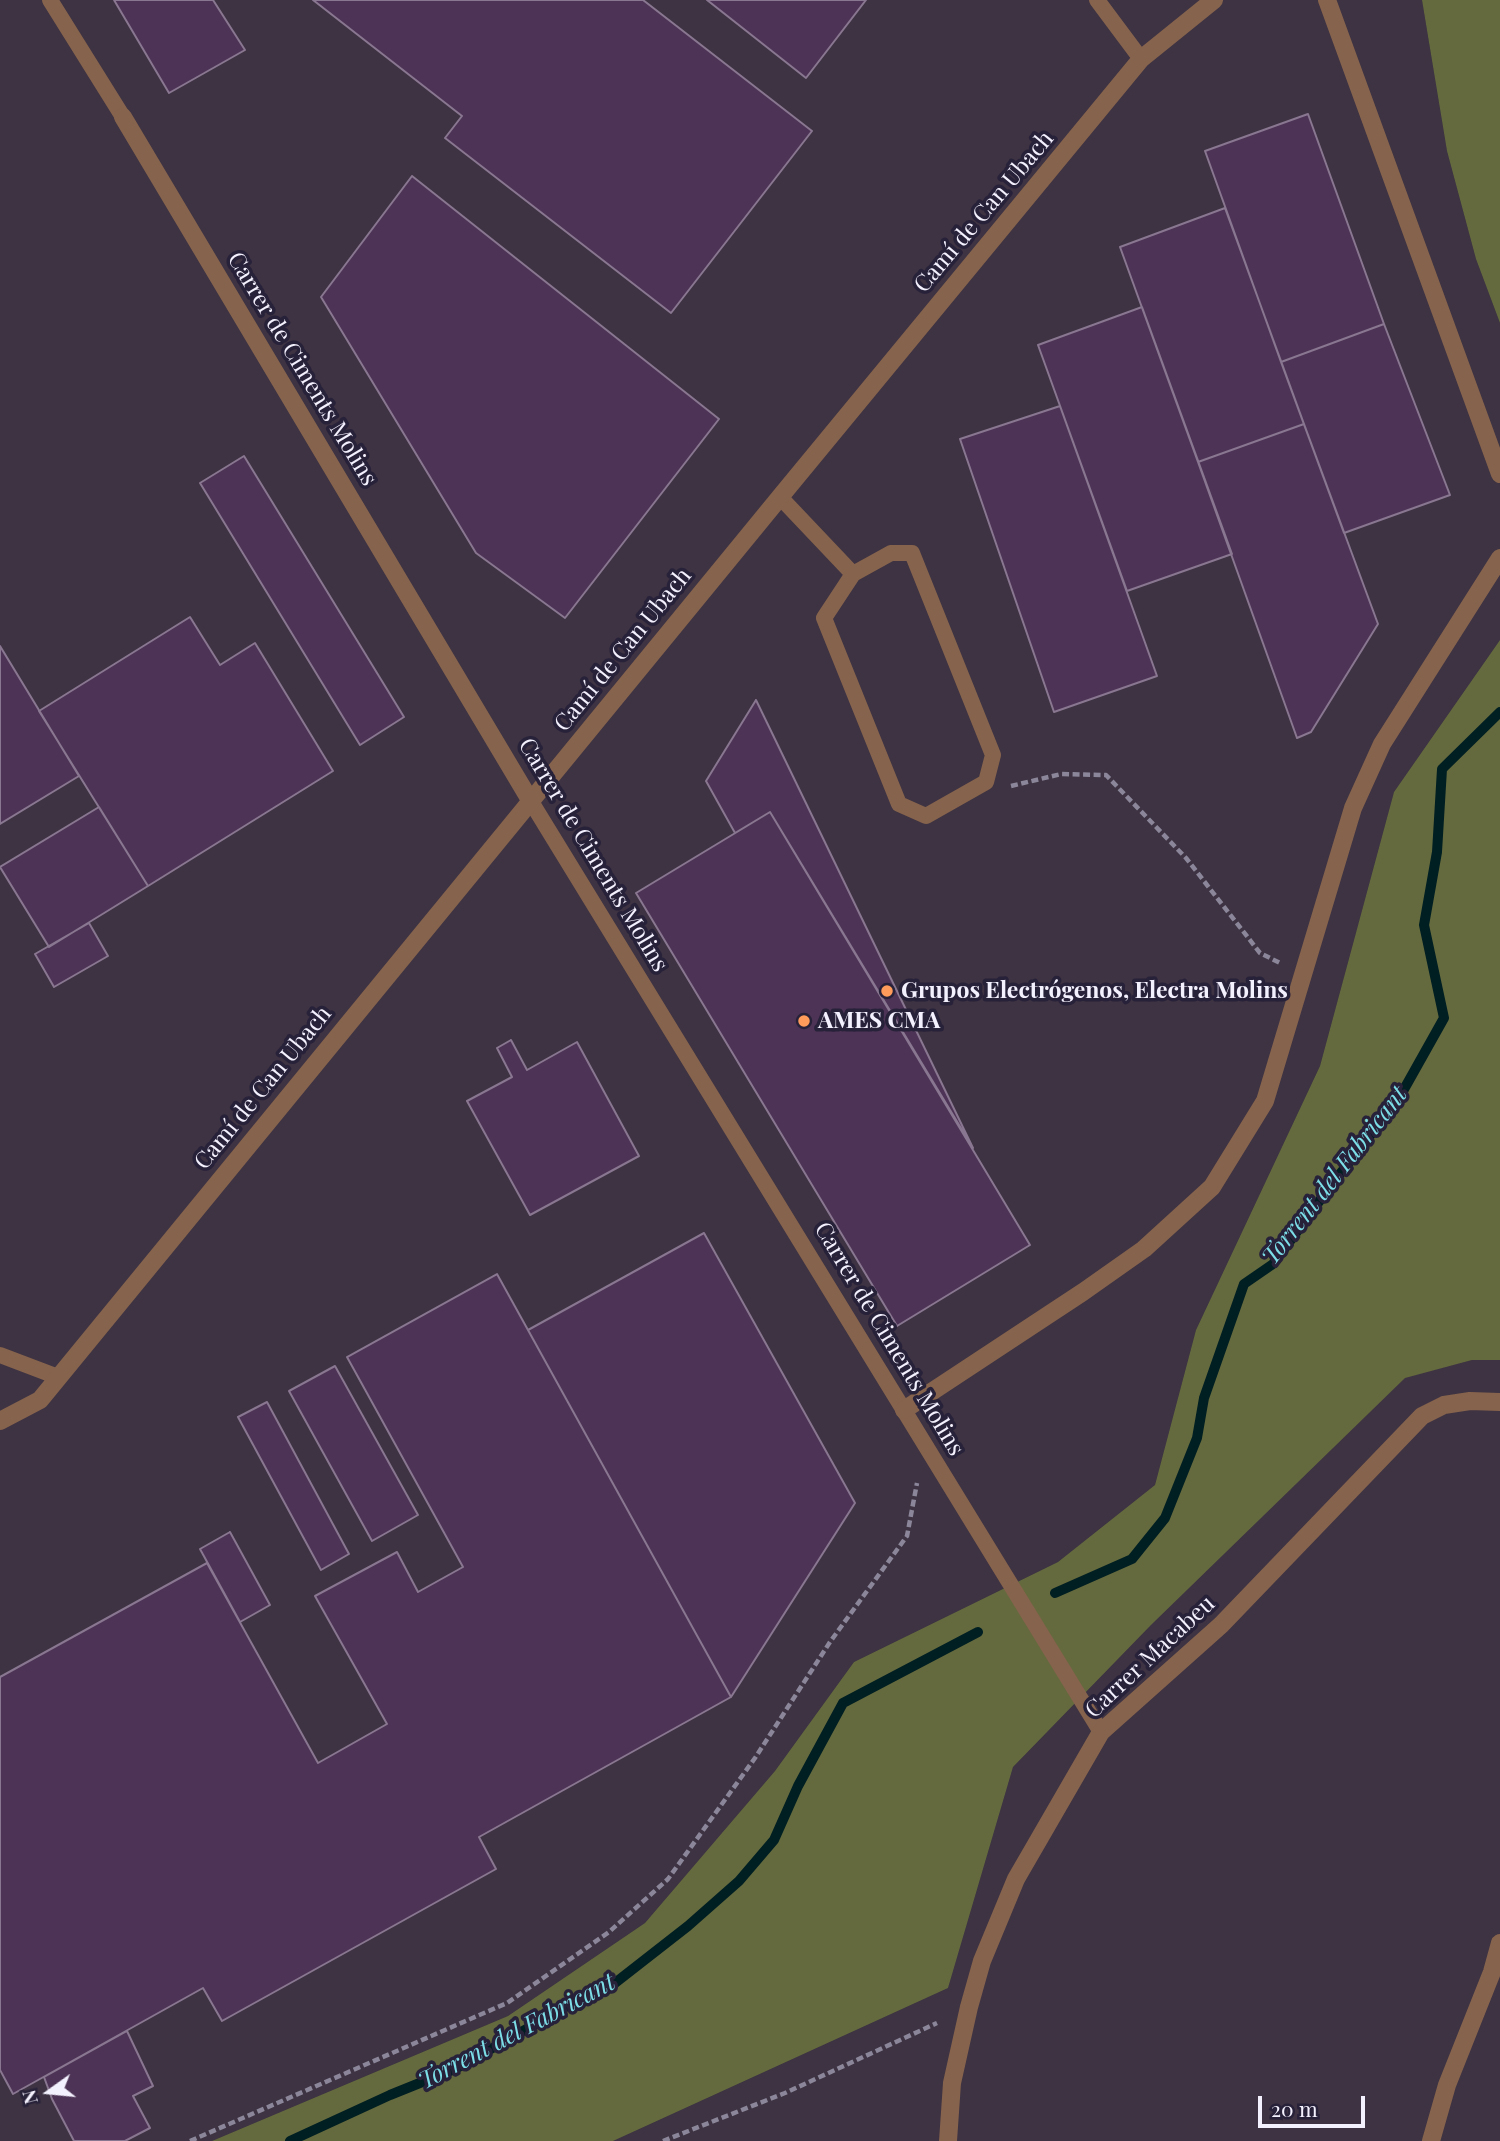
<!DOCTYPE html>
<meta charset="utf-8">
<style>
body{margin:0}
#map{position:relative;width:1500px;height:2141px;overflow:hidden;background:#322b44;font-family:"Playfair Display",serif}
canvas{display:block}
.north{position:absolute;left:14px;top:2057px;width:70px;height:70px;-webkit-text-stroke:5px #28213a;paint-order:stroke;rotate:255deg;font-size:19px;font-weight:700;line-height:28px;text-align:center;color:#f4f1fe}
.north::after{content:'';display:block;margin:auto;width:24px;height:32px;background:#f4f1fe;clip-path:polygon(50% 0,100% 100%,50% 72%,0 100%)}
.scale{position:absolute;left:1258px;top:2096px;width:107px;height:32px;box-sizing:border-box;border:4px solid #f4f1fe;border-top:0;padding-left:9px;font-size:21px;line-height:24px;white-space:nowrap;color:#f4f1fe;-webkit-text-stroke:5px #28213a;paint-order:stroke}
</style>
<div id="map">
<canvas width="1500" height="2141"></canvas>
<div class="north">N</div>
<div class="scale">20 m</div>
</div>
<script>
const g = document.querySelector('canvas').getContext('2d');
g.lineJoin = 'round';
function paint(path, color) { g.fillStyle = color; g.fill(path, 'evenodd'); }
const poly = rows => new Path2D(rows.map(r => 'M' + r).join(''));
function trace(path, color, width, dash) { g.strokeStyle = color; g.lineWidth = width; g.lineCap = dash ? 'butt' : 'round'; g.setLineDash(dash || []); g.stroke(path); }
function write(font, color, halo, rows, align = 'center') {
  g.font = font + ' "Playfair Display",serif'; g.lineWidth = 7; g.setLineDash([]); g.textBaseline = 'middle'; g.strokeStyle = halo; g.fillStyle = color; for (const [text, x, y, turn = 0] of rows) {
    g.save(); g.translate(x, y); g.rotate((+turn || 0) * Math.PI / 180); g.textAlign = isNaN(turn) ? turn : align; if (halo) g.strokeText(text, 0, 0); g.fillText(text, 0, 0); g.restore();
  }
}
paint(poly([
 [0,0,1422,0,1447,151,1476,259,1500,323,1500,640,1394,792,1320,1066,1196,1330,1155,1485,1058,1562,854,1662,775,1771,645,1923,508,2016,212,2141,0,2141],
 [1472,1360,1500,1360,1500,2141,613,2141,948,1988,1013,1767,1151,1625,1405,1377]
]), '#3d3342');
paint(poly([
 [1422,0,1500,0,1500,323,1476,259,1447,151],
 [1500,640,1500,1360,1472,1360,1405,1378,1151,1625,1013,1767,948,1988,613,2141,212,2141,508,2016,645,1923,775,1771,854,1662,1058,1562,1155,1485,1196,1330,1320,1066,1394,792]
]), '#656a3e');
trace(poly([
 [1055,1593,1132,1559,1165,1518,1197,1438,1204,1398,1244,1284,1273,1264,1332,1184,1398,1100,1444,1018,1424,925,1437,852,1442,769,1500,712],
 [290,2141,390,2095,457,2068,569,2005,615,1983,688,1926,739,1881,774,1840,798,1786,843,1703,978,1632]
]), '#001f22', 10);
const building = poly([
 [114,0,213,0,245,50,169,93,114,0],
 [313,0,643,0,812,131,671,313,445,138,462,116,313,0],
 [707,0,866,0,806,78,707,0],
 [1308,114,1384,324,1281,362,1205,151,1308,114],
 [412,176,719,419,565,618,476,553,321,297,412,176],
 [1225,208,1304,424,1198,462,1120,247,1225,208],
 [1142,307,1232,554,1127,591,1038,345,1142,307],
 [1384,324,1450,495,1344,533,1281,362,1384,324],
 [1060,406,1157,676,1054,712,960,439,1060,406],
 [1304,424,1378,624,1311,732,1297,738,1198,462,1304,424],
 [244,456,404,717,360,745,200,483,244,456],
 [190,617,220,665,255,643,333,771,148,886,39,711,190,617],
 [0,646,79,776,0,824,0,646],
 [756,700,973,1148,770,812,735,833,706,781,756,700],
 [99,807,148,886,49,947,0,867,99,807],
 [770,812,1030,1245,897,1326,636,893,770,812],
 [89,923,108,956,54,987,35,954,89,923],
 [511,1040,527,1070,577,1042,639,1156,530,1215,467,1101,512,1077,497,1048,511,1040],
 [704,1233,855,1503,731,1697,528,1330,704,1233],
 [497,1274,731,1697,479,1837,496,1869,222,2021,203,1988,13,2094,0,2070,0,1677,207,1563,318,1763,387,1724,315,1596,397,1552,418,1592,463,1567,347,1357,497,1274],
 [335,1366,418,1515,372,1541,289,1391,335,1366],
 [267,1402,349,1554,321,1570,238,1417,267,1402],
 [230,1532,270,1605,240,1622,200,1549,230,1532],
 [127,2031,153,2086,133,2096,150,2128,125,2141,74,2141,52,2099,44,2077,127,2031]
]);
paint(building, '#4d3456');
trace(building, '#897690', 2);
trace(poly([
 [1011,786,1061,774,1106,775,1186,858,1260,953,1280,963],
 [190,2141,507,2003,609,1932,668,1879,755,1758,830,1642,907,1536,917,1483],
 [663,2141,785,2093,937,2023]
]), '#8b8699', 4.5, [7, 3.5]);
trace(poly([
 [50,0,123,117],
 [1097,0,1141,59],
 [780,497,853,574],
 [891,553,912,553,993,755,986,782,926,816,899,804,824,618,853,574,891,553],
 [530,800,1101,1732],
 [0,1355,58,1377]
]), '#86634d', 16);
trace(poly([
 [1327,0,1500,474],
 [123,117,530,800],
 [904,1410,1083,1292,1144,1249,1212,1187,1265,1101,1353,808,1382,744,1500,558],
 [0,1421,40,1400,780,497,1141,59,1214,0],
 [948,2141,952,2083,969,2007,982,1961,1016,1879,1101,1732,1221,1625,1422,1416,1444,1405,1470,1401,1500,1402],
 [1431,2141,1447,2085,1492,1972,1500,1943]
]), '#86634d', 18);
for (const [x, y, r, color] of [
 [887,991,7,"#ff9b5b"],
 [804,1021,7,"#ff9b5b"]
]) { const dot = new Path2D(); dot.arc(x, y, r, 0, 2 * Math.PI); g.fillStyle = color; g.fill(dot); trace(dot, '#28213a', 2.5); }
write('23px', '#f4f1fe', '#28213a', [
 ["Camí de Can Ubach",984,212,-50],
 ["Carrer de Ciments Molins",302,369,59],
 ["Camí de Can Ubach",623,650,-51],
 ["Carrer de Ciments Molins",593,855,59],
 ["Camí de Can Ubach",263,1088,-51],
 ["Carrer de Ciments Molins",889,1339,59],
 ["Carrer Macabeu",1150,1657,-43]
]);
write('bold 23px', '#f4f1fe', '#28213a', [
 ["Grupos Electrógenos, Electra Molins",901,991],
 ["AMES CMA",818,1021]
], 'left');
write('italic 24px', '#7cdfe8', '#28213a', [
 ["Torrent del Fabricant",1335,1176,-52],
 ["Torrent del Fabricant",517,2032,-28]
]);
</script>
